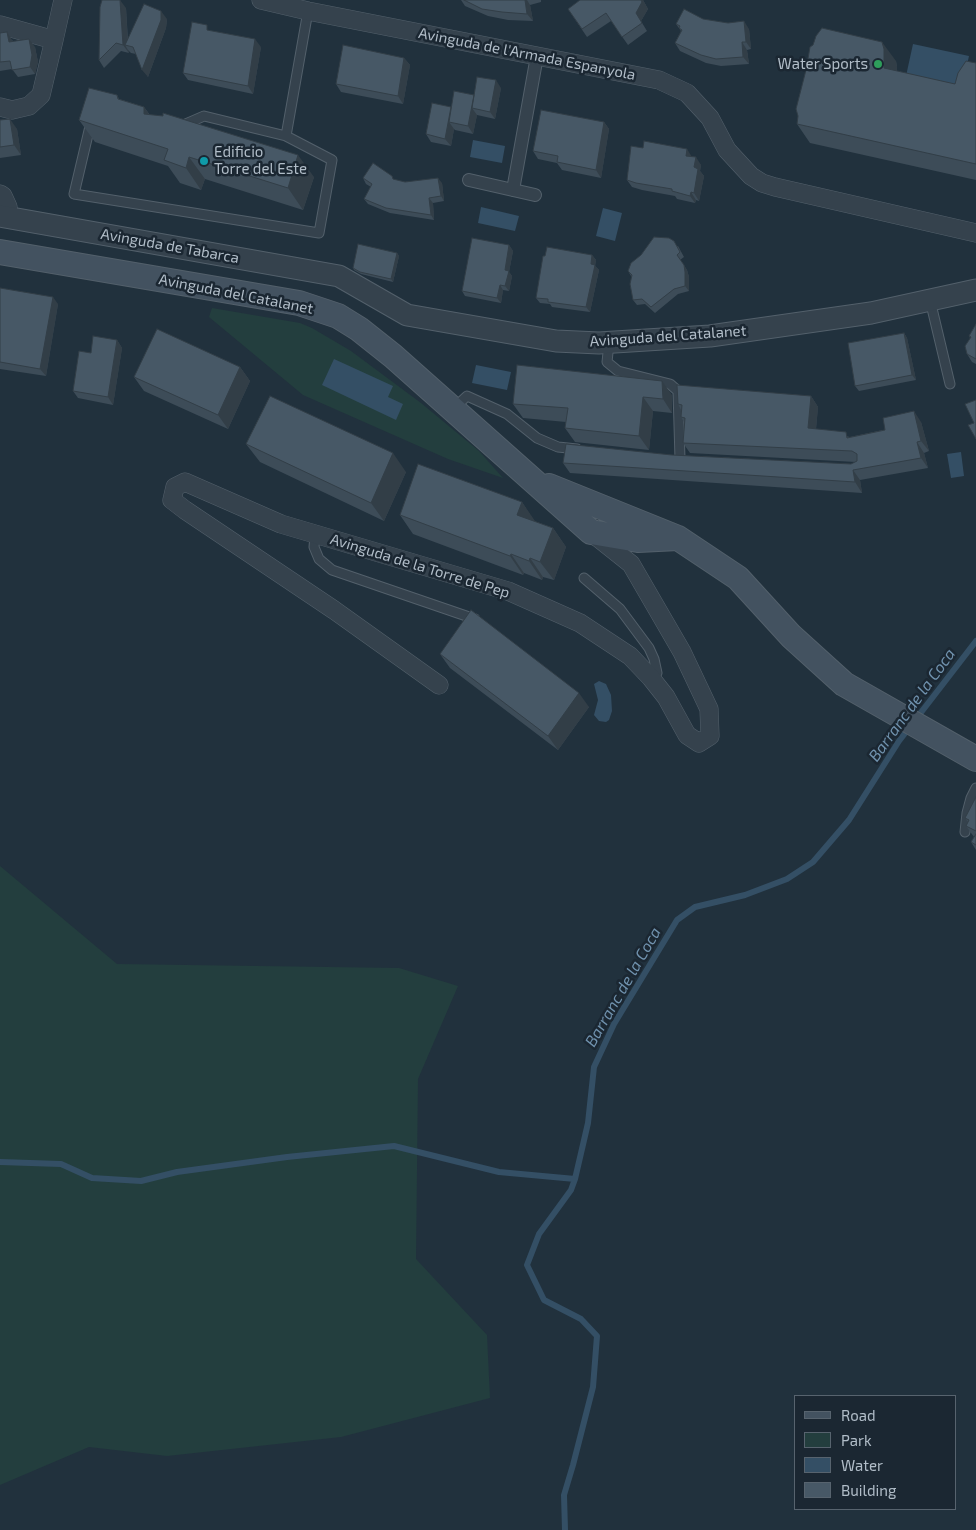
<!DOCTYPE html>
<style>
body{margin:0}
#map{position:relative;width:976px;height:1530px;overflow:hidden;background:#21313d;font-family:"Exo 2",sans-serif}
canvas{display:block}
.legend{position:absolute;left:794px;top:1395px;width:162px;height:115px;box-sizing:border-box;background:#1b2732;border:1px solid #57636e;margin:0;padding:6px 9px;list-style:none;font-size:15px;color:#b1bdc8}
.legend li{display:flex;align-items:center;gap:10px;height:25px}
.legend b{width:25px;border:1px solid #57636e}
</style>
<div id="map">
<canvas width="976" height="1530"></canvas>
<ul class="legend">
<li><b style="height:6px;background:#435260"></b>Road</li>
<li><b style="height:14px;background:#233e3e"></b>Park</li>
<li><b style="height:14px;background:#344f65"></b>Water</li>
<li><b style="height:14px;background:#475866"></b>Building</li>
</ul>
</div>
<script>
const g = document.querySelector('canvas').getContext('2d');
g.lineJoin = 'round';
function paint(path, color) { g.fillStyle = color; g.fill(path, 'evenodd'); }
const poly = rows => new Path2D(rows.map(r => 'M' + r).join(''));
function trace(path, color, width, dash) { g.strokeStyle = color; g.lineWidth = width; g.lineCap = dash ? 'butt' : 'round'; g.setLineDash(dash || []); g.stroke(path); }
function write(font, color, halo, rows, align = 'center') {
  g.font = font + ' "Exo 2",sans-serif'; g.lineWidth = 5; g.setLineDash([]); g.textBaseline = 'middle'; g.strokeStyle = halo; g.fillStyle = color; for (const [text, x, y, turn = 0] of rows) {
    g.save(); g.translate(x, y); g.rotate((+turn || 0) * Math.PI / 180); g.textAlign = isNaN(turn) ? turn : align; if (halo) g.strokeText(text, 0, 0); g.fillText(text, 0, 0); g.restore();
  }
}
paint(poly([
 [212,308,300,323,312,328,351,351,421,403,479,451,503,478,448,459,303,395,209,317],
 [0,866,117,964,399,968,458,986,418,1079,416,1259,487,1335,490,1398,341,1437,167,1456,89,1447,0,1485]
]), '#233e3e');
paint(poly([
 [913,44,969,56,962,88,906,76],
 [473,140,505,146,502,163,470,157],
 [481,207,519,216,515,231,478,223],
 [603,208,622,213,615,241,596,236],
 [334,359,393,386,388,397,403,404,396,420,322,385],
 [476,365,511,372,507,390,472,383],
 [961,452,964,476,951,478,947,454],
 [599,681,606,684,611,695,612,711,609,720,606,722,599,721,594,715,598,700,594,684]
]), '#344f65');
trace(poly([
 [0,1162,61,1164,92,1178,141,1181,177,1172,287,1157,394,1146,499,1172,575,1179],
 [565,1530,564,1495,573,1465,593,1387,597,1336,581,1319,544,1300,527,1265,539,1234,571,1190,575,1179,588,1123,594,1067,614,1024,677,920,695,907,745,895,787,879,813,862,849,820,899,741,976,641]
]), '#344f65', 6);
const service = poly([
 [91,122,74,194,319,233,332,160,286,136,308,11],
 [181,126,204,116,286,136],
 [930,300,950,384],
 [609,343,607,362,618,371,670,384,678,391,680,459],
 [454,408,467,396,507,414,537,438,558,447,577,449],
 [315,535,314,547,319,559,332,570,475,619],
 [584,578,620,609,649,648,654,659,657,673,651,678],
 [965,832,967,813,971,798,976,788]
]);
const pedestrian = poly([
 [469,180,535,195],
 [513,190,537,56]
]);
const minor = poly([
 [261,0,308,11,659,80,687,93,710,118,727,150,751,176,762,183,775,187,976,233],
 [0,25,54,40,41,95,29,106,12,110,0,107],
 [54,40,63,0],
 [0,194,3,196,8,207,7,217],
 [439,685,334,610,185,510,172,500,175,487,185,482,281,524,508,591,580,623,630,656,651,678,666,697,687,735,699,743,710,736,709,709,682,652,631,564,592,533]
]);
const tertiary = poly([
 [0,216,339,276,407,315,556,341,599,343,710,336,871,313,976,290]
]);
const secondary = poly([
 [0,252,299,303,338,316,359,329,393,356,591,532,638,540,678,538],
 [549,486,678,538,738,578,791,636,844,684,976,759]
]);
trace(service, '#53606b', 11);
trace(pedestrian, '#53606b', 14);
trace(minor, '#53606b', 19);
trace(tertiary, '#53606b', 23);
trace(secondary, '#53606b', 26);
trace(service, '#35424d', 9);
trace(pedestrian, '#35424d', 12);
trace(minor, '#35424d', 18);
trace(tertiary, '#35424d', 21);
trace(secondary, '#435260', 24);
paint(poly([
 [461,0,541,0,541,2,530,5,533,21,508,20,488,16,465,6],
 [580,0,643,0,648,9,641,21,647,31,628,45,611,21,587,37,568,9],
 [126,8,128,40,167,19,166,28,148,77,136,54,131,53,128,50,129,53,121,51,104,68,99,60],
 [703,19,749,29,751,49,747,50,749,64,721,66,706,63,680,51,675,43,681,31,676,24],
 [0,33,12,40,13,41,35,47,38,62,35,74,18,77,12,69,0,71],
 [261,47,253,94,188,80,183,73],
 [404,58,410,65,403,104,341,92,336,84],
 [896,61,897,67,897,71,955,84,976,63,976,180,810,143,797,124],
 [501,88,495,119,477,115,473,134,455,130,454,129,451,146,431,142,426,134,451,107,474,95],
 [117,95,119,99,144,107,150,115,314,177,303,210,205,179,201,190,180,183,168,166,95,142,79,120],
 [0,120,17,129,21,155,0,158],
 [604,122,609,129,601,178,562,170,557,163,538,159,533,151],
 [692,157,701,165,700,171,704,176,699,201,696,200,695,203,677,199,675,196,642,190,632,187,627,180],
 [363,178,395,180,405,182,442,183,444,201,433,203,434,220,390,213,368,204,364,199,371,187,366,184],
 [509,245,513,251,509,272,512,276,509,291,503,290,501,303,465,296,462,291],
 [678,246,684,257,680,260,687,270,689,277,689,291,678,294,655,313,645,304,637,305,633,300,631,276,628,271],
 [397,253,399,256,393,282,361,274,354,270,353,268],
 [592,255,596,260,595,266,599,270,590,312,552,307,550,304,540,303,536,298],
 [0,288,58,304,46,376,0,369],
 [976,324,976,364,972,362,967,354,970,338,969,336],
 [904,333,907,338,916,380,859,391,855,386],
 [117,340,122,348,113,405,78,398,73,391,91,353],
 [240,367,250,381,228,429,144,391,134,377],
 [672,395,672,413,653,411,649,450,575,442,565,428,566,422,523,418,513,404],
 [811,396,818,407,816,429,850,437,921,422,929,451,924,453,928,468,860,480,862,493,570,473,563,463,672,455,851,464,856,462,690,453,683,443,684,422,681,417,681,410,678,404],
 [246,444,406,472,384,521,260,462],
 [522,502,534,521,553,528,566,547,554,580,543,577,542,580,524,573,523,575,413,534,400,515],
 [440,654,589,707,558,750,450,668],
 [976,797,976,850,971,842,974,837,966,826,968,822,965,818]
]), '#3d4c58');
paint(poly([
 [120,0,126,8,128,46,125,45,128,50,129,53,123,45],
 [525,0,527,0,530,5,533,21,527,14],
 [641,0,643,0,648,9,641,21,647,31,636,13],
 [161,11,167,19,166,28,148,77,142,70],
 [744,21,749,29,751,49,746,42],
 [7,32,12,40,14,50,9,42],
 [29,39,35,47,38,62,35,74,30,67],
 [255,39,261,47,253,94,248,86],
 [742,42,747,50,749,64,743,57],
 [882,42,896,61,897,67,897,87,884,68],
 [404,58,410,65,403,104,398,96],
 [496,80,501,88,495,119,490,112],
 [474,95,472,108,477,115,473,134,468,126],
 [144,107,160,130,144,114],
 [451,107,449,122,454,129,451,146,445,139],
 [10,119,17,129,21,155,14,145],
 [604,122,609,129,601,178,596,170],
 [687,149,692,157,686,156],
 [298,155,314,177,303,210,288,188],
 [189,157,205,179,201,190,186,168],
 [696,157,701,165,700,171,704,176,699,201,694,193,694,167],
 [438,178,442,183,444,201,441,196],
 [691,192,696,200,695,203,690,196],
 [429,198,433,203,434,220,431,215],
 [509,245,513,251,509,272,512,276,509,291,505,286,505,270],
 [397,253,399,256,393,282,391,279],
 [592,255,596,260,595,266,599,270,590,312,586,307],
 [684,265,687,270,689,277,689,291,685,286],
 [500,285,503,290,501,303,497,298],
 [53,297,58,304,46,376,40,369],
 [904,333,907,338,916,380,912,375],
 [117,340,122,348,113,405,108,397],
 [240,367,250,381,228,429,218,415],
 [662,381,672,395,672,413,663,399],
 [811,396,818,407,815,439,808,428],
 [643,397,653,411,649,450,639,436],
 [914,411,921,422,929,451,921,441],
 [917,442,924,453,928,468,921,458],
 [393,453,406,472,384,521,371,503],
 [853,470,860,480,862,493,855,482],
 [522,502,535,521,530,534,517,515],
 [553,528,566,547,554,580,540,562],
 [511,554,524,573,523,575,510,556],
 [530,558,543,577,542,580,529,561],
 [579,693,589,707,558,750,548,736]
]), '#323e47');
const building = poly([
 [102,0,120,0,123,45,116,43,99,60,100,7,102,0],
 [464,0,525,0,527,14,502,12,482,9,464,0],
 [580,0,641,0,642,2,636,13,642,23,622,37,606,13,582,29,568,9,580,0],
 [144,4,161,11,161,20,142,70,133,47,125,45,144,4],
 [684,9,703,19,728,23,744,21,746,42,742,42,743,57,716,59,701,55,675,43,682,30,679,28,680,26,676,24,684,9],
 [192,22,207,25,207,30,255,39,248,86,183,73,192,22],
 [822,28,882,42,884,49,884,68,955,84,958,73,966,61,976,63,976,164,797,124,798,116,796,109,806,70,810,47,813,45,816,36,822,28],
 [7,32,9,42,29,39,32,55,30,67,12,70,10,61,0,62,0,33,7,32],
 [343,45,404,58,398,96,336,84,343,45],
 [477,77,496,80,490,112,472,108,477,77],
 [89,88,117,95,118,99,144,107,144,114,163,116,163,113,298,155,288,188,189,157,186,168,164,160,168,149,79,120,89,88],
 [454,91,474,95,468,126,449,122,454,91],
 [432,103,451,107,445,139,426,134,432,103],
 [541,110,604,122,596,170,557,162,558,156,533,151,541,110],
 [10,119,14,145,0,147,0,120,10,119],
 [644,141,687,149,686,156,696,157,694,167,698,169,694,193,691,192,690,196,672,191,672,189,636,183,627,180,631,146,643,148,644,141],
 [373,163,392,176,393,179,405,182,438,178,441,196,429,198,431,215,386,208,364,199,372,184,363,178,373,163],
 [654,237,669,238,674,241,680,252,677,255,684,265,685,272,685,286,674,289,651,307,642,299,633,300,630,284,632,275,628,271,631,263,641,255,654,237],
 [472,238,509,245,505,270,509,271,505,286,500,285,497,298,462,291,472,238],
 [358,244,397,253,391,279,360,272,353,268,358,244],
 [547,247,592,255,591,264,595,265,586,307,548,302,548,299,536,298,543,256,545,256,547,247],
 [0,288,53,297,40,369,0,362,0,288],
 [976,324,976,359,967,354,965,346,971,337,969,336,976,324],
 [157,329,240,367,218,415,134,377,157,329],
 [904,333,912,375,855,386,848,343,904,333],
 [93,336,117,340,108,397,73,391,79,351,91,353,93,336],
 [517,365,662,381,663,399,643,397,639,436,565,428,568,408,513,404,517,365],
 [677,385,811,396,808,428,846,432,847,438,885,430,883,418,914,411,921,441,917,442,921,458,853,470,855,482,563,463,566,444,672,455,851,464,857,461,857,454,852,451,683,443,685,418,681,417,682,405,678,404,677,385],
 [270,396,393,453,371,503,246,444,270,396],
 [976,400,976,439,968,425,974,423,965,404,976,400],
 [418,464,522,502,517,515,553,528,540,562,530,558,529,561,511,554,510,556,400,515,418,464],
 [471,610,579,693,548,736,440,654,471,610],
 [976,797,976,831,966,826,969,820,965,818,976,797],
 [976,834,976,845,971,842,976,834]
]);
paint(building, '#475866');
trace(building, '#323e47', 1);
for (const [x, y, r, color] of [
 [878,64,5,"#2e9e5b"],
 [204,161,5,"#0f9aa8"]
]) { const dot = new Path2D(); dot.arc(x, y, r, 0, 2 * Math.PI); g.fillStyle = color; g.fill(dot); trace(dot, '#1b2732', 2); }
write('15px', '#b1bdc8', '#1b2732', [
 ["Avinguda de l'Armada Espanyola",527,54,11],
 ["Avinguda de Tabarca",170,246,10],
 ["Avinguda del Catalanet",236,294,11],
 ["Avinguda del Catalanet",668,336,-4],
 ["Avinguda de la Torre de Pep",420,566,17]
]);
write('15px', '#b1bdc8', '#1b2732', [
 ["Water Sports",868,64],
 ["Edificio",214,152,"left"],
 ["Torre del Este",214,169,"left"]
], 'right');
write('italic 16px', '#7092ae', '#1b2732', [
 ["Barranc de la Coca",912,705,-54],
 ["Barranc de la Coca",623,987,-60]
]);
</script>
